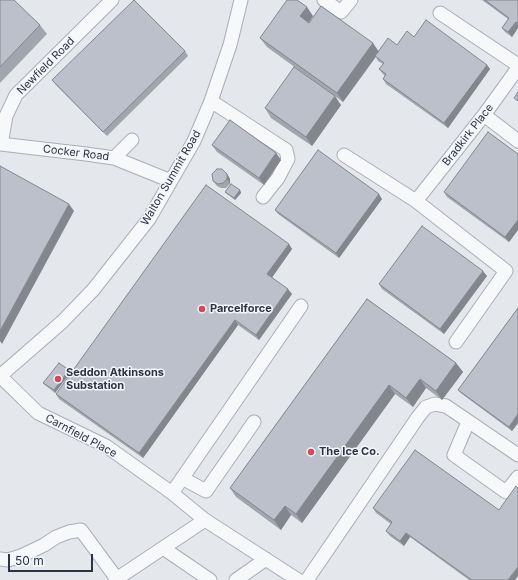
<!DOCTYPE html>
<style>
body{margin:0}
#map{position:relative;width:518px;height:580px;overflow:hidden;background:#e4e7ec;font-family:Inter,sans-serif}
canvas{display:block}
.scale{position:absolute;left:8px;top:554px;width:85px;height:18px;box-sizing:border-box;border:2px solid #2b3445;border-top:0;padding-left:5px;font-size:12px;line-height:14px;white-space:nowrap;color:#2b3445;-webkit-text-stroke:3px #f4f6f9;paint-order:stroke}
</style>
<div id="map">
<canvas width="518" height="580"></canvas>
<div class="scale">50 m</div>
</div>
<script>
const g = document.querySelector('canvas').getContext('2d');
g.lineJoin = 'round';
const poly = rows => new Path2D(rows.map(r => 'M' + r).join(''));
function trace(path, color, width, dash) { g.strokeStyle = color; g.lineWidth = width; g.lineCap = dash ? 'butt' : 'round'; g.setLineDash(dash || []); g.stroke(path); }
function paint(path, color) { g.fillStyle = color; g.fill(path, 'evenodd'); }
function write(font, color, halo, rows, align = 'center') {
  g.font = font + ' Inter,sans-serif'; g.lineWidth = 3; g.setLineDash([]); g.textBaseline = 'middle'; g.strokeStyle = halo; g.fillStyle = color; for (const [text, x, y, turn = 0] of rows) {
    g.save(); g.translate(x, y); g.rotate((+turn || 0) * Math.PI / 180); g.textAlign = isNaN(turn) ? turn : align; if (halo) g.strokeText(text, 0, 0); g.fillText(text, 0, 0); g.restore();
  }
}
const minor = poly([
 [324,0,341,12,351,0],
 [440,13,518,65],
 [211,101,286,150,288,159,278,178,263,197],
 [484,115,518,141],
 [0,144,86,154,114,158,171,181],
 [1,144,6,116,16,95,112,0],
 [344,155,416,201,506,271,456,342],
 [114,158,132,140],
 [416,201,484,115,518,68],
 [0,376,62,322,93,290,149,219,194,141,211,101,230,45,241,0],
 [0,376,38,413,106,446,172,493,205,520,298,580],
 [468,422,454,455,506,492,518,477],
 [182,478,206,491,254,422],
 [172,493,301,306],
 [163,548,210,580],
 [0,559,8,560,21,556,44,545,56,537,69,532,81,530,117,579],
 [115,580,205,520],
 [236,580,266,559],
 [307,580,418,417,426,407,435,404,446,406,518,455]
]);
trace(minor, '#a9aeb7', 15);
trace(minor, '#f7f8fa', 13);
paint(poly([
 [0,0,40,25,47,34,0,83],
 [482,0,518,0,518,28,512,37,505,32,502,28,508,19],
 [313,16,309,23,378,51,397,45,414,37,487,65,490,69,448,128,386,84,383,79,385,76,383,74,379,69,383,64,378,61,376,57,343,102,267,47,260,38],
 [185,51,188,56,107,136,56,85,52,80],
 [341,105,312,146,271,118,265,108],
 [212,145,276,153,281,160,264,185,217,152],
 [518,154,518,230,509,242,447,197,444,192],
 [227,174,230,179,230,184,226,188,221,188,217,186,213,181],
 [240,190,241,193,235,200,227,194,225,192],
 [382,199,339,258,278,214,275,210],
 [289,244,292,249,272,277,292,294,259,340,238,325,143,458,59,399,56,394],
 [487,276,444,334,382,289,379,284],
 [367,299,456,363,463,372,442,400,426,388,413,407,395,394,302,523,291,515,281,530,236,497,230,488],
 [518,308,518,423,512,431,462,394,458,390],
 [69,370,70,373,55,393,45,385,43,383],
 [373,508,518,576,515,580,469,580,410,537,404,546,390,536,386,531,391,524,376,513]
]), '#a1a5ae');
paint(poly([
 [307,7,313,16,306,25,300,16],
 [516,22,518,25,518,28,512,37,508,32],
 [373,43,379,52,343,102,337,93],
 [487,65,490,69,448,128,444,123],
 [335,96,341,105,312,146,306,137],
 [276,153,281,160,264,185,259,178],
 [227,174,230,179,230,184,227,179],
 [240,190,241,193,235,200,234,198],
 [379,194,382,199,339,258,336,253],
 [69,204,74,211,2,344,0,341,0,331],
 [518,220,518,230,509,242,505,237],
 [289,244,292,249,271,279,267,274],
 [483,271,487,276,444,334,440,329],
 [288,289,292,294,259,340,256,335],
 [235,320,238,325,143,458,139,453],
 [456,363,463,372,442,400,436,391],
 [69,370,70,373,55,393,54,390],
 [420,379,426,388,413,407,406,398],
 [389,385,395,394,302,523,296,514],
 [518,414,518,423,512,431,509,427],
 [285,506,291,515,281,530,274,520],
 [406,533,410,537,404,546,400,541],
 [518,567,518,576,515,580,508,580]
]), '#83868d');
const building = poly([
 [0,0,14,0,40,25,0,67,0,0],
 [134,0,185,51,103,132,52,80,134,0],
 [287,0,297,0,307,7,300,16,309,23,321,6,373,43,337,93,260,38,287,0],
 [485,0,518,0,518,22,517,23,516,22,508,32,502,28,509,18,485,0],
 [426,20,487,65,444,123,383,79,386,74,379,69,384,63,375,56,388,38,397,45,407,31,414,37,426,20],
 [294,67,335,96,306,137,265,108,294,67],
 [518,92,518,101,514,98,518,92],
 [230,120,276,153,259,178,212,145,230,120],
 [488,132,518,154,518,220,505,237,444,192,488,132],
 [318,150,379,194,336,253,275,210,318,150],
 [0,166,69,204,0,331,0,166],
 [217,169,222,169,227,174,227,179,223,183,218,184,213,181,212,174,217,169],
 [231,184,240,190,234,198,225,192,231,184],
 [206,185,289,244,267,274,288,289,256,335,235,320,139,453,56,394,206,185],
 [422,226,483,271,440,329,379,284,422,226],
 [367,299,456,363,436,391,420,379,406,398,389,385,296,514,285,506,274,520,230,488,367,299],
 [518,308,518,414,509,427,458,390,518,308],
 [59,363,69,370,54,390,43,383,59,363],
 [415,450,499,510,516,486,518,488,518,567,508,580,472,580,406,533,400,541,386,531,392,522,373,508,415,450]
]);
paint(building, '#bbc0ca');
trace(building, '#83868d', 1);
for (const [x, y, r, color] of [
 [202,309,4,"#d1495b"],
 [58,379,4,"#d1495b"],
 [311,452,4,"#d1495b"]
]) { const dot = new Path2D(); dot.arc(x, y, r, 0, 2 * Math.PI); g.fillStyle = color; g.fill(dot); trace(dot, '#f4f6f9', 1.5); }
write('11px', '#2b3445', '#f4f6f9', [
 ["Newfield Road",46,66,-45],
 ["Bradkirk Place",468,135,-52],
 ["Cocker Road",76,153,7],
 ["Walton Summit Road",171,178,-60],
 ["Carnfield Place",81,436,28]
]);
write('bold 11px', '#2b3445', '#f4f6f9', [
 ["Parcelforce",210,309],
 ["Seddon Atkinsons",66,373],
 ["Substation",66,386],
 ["The Ice Co.",319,452]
], 'left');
</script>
